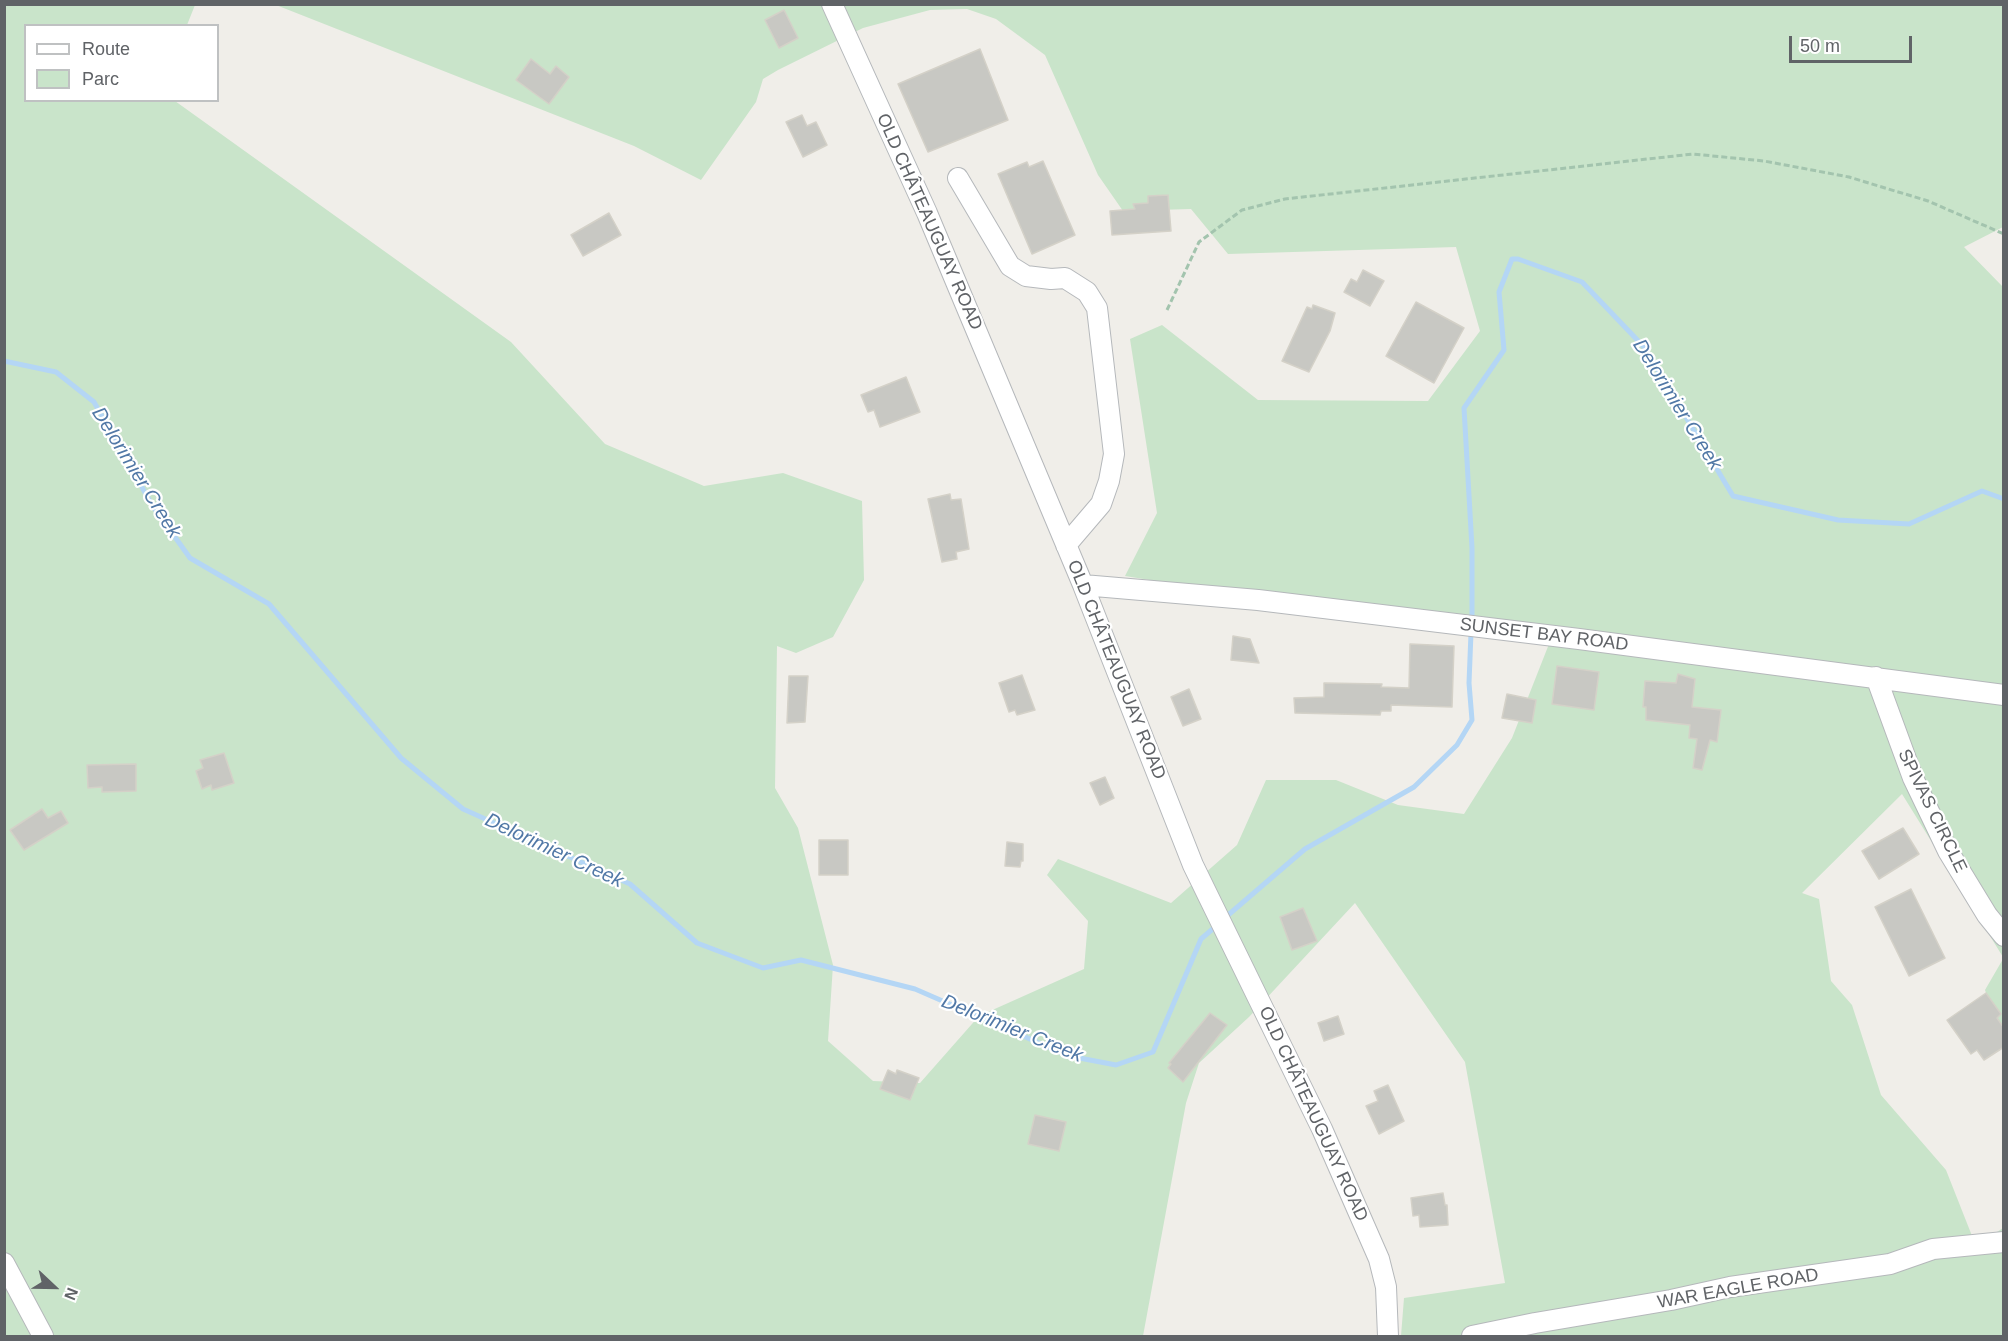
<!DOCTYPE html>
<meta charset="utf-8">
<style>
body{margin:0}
#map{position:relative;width:2008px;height:1341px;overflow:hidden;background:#f0eee9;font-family:Helvetica,sans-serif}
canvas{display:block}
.frame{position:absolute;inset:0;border:6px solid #606367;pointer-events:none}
.legend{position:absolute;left:24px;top:24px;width:195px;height:78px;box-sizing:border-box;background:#fff;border:2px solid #bfc1c2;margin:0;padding:8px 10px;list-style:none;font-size:18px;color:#606367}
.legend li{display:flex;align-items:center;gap:12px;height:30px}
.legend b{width:30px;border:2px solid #bfc1c2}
.north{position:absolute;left:24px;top:1257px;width:60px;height:60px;-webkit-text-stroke:4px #fff;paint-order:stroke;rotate:112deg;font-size:16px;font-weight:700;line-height:24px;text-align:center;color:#606367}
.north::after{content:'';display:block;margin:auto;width:21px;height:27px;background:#606367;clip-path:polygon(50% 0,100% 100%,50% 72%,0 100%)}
.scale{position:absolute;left:1789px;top:36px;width:123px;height:27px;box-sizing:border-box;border:3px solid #606367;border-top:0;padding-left:8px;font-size:18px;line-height:21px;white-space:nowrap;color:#606367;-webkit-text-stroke:4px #fff;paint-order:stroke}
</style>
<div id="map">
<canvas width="2008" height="1341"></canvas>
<div class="frame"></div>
<ul class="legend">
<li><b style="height:8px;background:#fff"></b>Route</li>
<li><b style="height:16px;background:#c9e4ca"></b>Parc</li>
</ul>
<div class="north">N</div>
<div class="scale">50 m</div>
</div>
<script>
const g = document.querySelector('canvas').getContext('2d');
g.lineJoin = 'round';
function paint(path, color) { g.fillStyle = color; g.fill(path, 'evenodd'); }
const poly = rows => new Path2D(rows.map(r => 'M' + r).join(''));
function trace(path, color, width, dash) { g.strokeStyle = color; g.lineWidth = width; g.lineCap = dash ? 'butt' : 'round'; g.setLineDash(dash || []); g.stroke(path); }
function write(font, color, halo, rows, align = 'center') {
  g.font = font + ' Helvetica,sans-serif'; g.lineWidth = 4.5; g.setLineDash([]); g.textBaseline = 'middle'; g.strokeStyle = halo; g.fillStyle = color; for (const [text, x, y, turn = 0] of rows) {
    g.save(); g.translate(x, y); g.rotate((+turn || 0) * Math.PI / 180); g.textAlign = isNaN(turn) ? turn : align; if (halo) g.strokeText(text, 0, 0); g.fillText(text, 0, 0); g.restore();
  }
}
paint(poly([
 [5,5,195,5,187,25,26,26,26,100,175,101,511,342,605,444,704,486,783,473,862,501,864,580,833,637,796,653,777,646,775,788,798,828,833,965,828,1041,873,1081,920,1083,979,1016,1084,969,1088,921,1047,875,1058,859,1171,903,1237,845,1266,780,1336,780,1398,805,1464,814,1512,738,1549,644,1125,576,1157,513,1130,339,1162,325,1258,400,1428,401,1480,331,1456,247,1228,254,1191,209,1123,211,1098,175,1045,55,996,19,967,9,930,10,863,28,778,70,763,79,756,102,701,180,634,146,276,5,2003,5,2003,227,1964,247,2003,287,2003,957,1902,794,1802,893,1819,899,1831,981,1852,1005,1881,1095,1946,1170,1976,1246,2003,1228,2003,1336,1401,1336,1404,1298,1505,1283,1465,1062,1355,903,1249,1017,1199,1063,1186,1103,1143,1336,5,1336],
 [2003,959,2003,1041,1985,990]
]), '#c9e4ca');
trace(poly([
 [4,361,56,372,94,402,152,505,190,558,269,604,401,758,463,809,630,884,697,943,763,968,801,960,915,989,1069,1056,1116,1065,1153,1052,1201,939,1215,927],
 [1472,619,1472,548,1464,408,1504,350,1499,292,1512,259,1518,259,1582,282,1644,347,1733,496,1838,520,1909,524,1982,491,2004,499],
 [1227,916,1305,849,1414,787,1457,745,1472,720,1469,683,1471,633]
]), '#b4d6f5', 5);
const building = poly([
 [784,10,798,38,779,48,765,20,784,10],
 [980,49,1008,120,928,152,898,84,980,49],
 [531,59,550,74,556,66,569,77,549,104,516,80,531,59],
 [802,115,807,126,816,122,827,145,803,157,786,122,802,115],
 [1043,161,1075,235,1032,254,998,174,1027,162,1029,167,1043,161],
 [1168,195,1171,231,1112,235,1110,211,1135,209,1133,204,1148,203,1148,196,1168,195],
 [609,213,621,235,583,256,571,235,609,213],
 [1363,270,1384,281,1370,306,1344,292,1351,279,1357,282,1363,270],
 [1416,302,1464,328,1434,383,1386,356,1416,302],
 [1313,305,1335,313,1330,331,1309,372,1282,361,1307,307,1312,309,1313,305],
 [906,377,920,412,880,427,874,410,868,412,861,395,906,377],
 [950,494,951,500,961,499,969,549,956,552,957,559,942,562,928,499,950,494],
 [1233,636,1250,639,1259,663,1231,660,1233,636],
 [1410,644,1454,646,1452,707,1391,705,1391,711,1381,711,1380,715,1295,713,1294,698,1324,697,1324,683,1382,684,1381,687,1409,688,1410,644],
 [1557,666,1599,672,1594,710,1552,704,1557,666],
 [1678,674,1695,679,1692,707,1721,710,1717,742,1710,740,1702,770,1693,768,1697,739,1689,738,1690,725,1646,720,1646,707,1643,707,1645,681,1676,683,1678,674],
 [1022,675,1035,710,1017,715,1015,710,1009,712,999,683,1022,675],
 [789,676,808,676,805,722,787,723,789,676],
 [1189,689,1201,719,1183,726,1171,697,1189,689],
 [1507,694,1536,700,1532,723,1502,718,1507,694],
 [224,753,234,783,212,790,211,785,202,789,196,771,203,768,200,760,224,753],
 [136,764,136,791,102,792,102,787,88,788,87,765,136,764],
 [1105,777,1114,798,1100,805,1090,783,1105,777],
 [42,809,48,818,61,811,68,823,24,850,10,830,42,809],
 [1903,828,1919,854,1879,879,1862,851,1903,828],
 [819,840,848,840,848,875,819,875,819,840],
 [1007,842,1023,844,1023,861,1021,861,1020,867,1005,866,1007,842],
 [1911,889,1945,958,1909,976,1875,907,1911,889],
 [1303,908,1317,941,1292,950,1280,917,1303,908],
 [1986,993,2001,1014,1997,1018,2004,1028,2004,1047,1984,1060,1977,1050,1971,1054,1947,1020,1986,993],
 [1210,1013,1227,1025,1183,1082,1168,1068,1171,1064,1169,1063,1210,1013],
 [1338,1016,1344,1034,1324,1041,1318,1023,1338,1016],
 [888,1070,896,1074,897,1070,919,1078,910,1100,880,1089,888,1070],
 [1388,1085,1404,1121,1379,1134,1366,1106,1378,1101,1374,1091,1388,1085],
 [1035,1115,1066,1122,1059,1151,1028,1144,1035,1115],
 [1443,1193,1445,1205,1447,1205,1448,1225,1420,1227,1419,1215,1413,1216,1411,1198,1443,1193]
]);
paint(building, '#c8c8c3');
trace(building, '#d4d1c8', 1.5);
const minor = poly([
 [832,4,927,213,1083,585,1193,865,1322,1129,1379,1259,1386,1287,1388,1336],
 [958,178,1010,266,1026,276,1051,279,1065,278,1087,292,1097,308,1114,454,1109,481,1101,504,1066,545],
 [1083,585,1258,600,1579,639,2004,695],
 [1876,677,1913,778,1948,851,1987,915,2004,936],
 [4,1263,43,1336],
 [1472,1336,1535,1323,1671,1300,1730,1287,1890,1264,1933,1249,2004,1242]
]);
trace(minor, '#b5b8bb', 22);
trace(poly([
 [1167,310,1199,242,1242,210,1285,199,1693,154,1764,161,1849,177,1928,201,2004,234]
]), '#a3c4ae', 3, [6, 3]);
trace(minor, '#fff', 20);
write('18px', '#606367', '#fff', [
 ["OLD CHÂTEAUGUAY ROAD",929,222,66],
 ["SUNSET BAY ROAD",1544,635,7],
 ["OLD CHÂTEAUGUAY ROAD",1116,670,68],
 ["SPIVAS CIRCLE",1932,811,64],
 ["OLD CHÂTEAUGUAY ROAD",1313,1114,65],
 ["WAR EAGLE ROAD",1738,1289,-10]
]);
write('italic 20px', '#5178a6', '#fff', [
 ["Delorimier Creek",1677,405,58],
 ["Delorimier Creek",136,473,58],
 ["Delorimier Creek",554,851,25],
 ["Delorimier Creek",1012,1029,22]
]);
</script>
